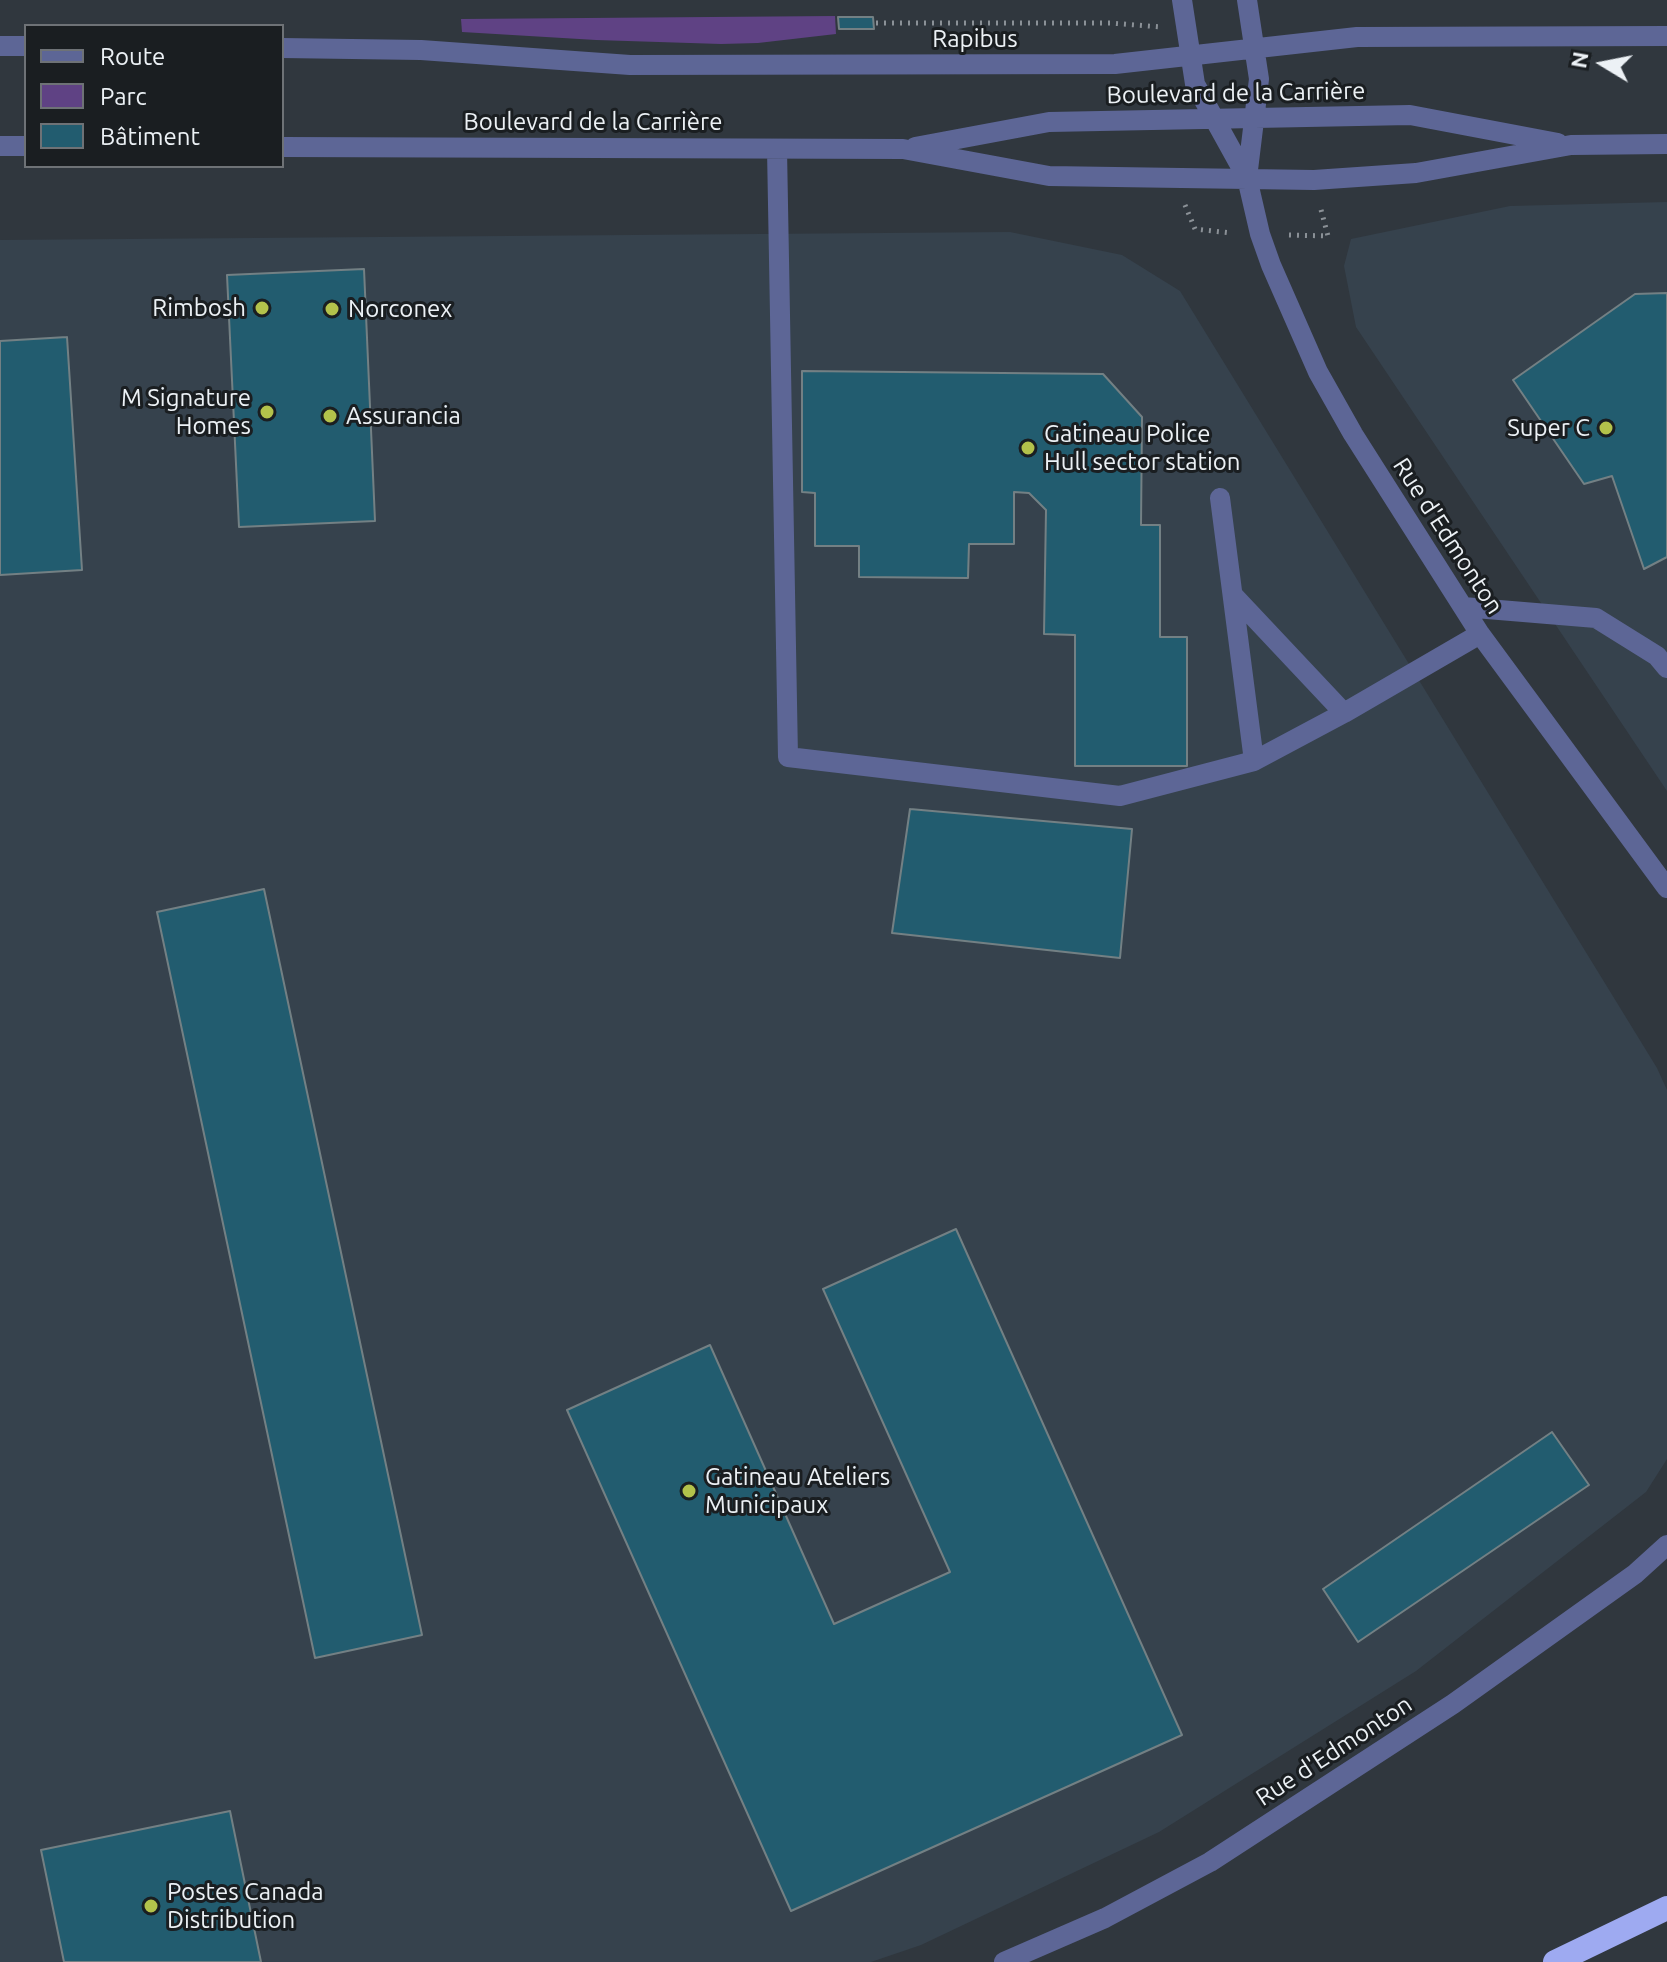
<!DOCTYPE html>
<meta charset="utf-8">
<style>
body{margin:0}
#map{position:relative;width:1667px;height:1962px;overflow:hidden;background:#30373e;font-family:Ubuntu,sans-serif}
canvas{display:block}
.legend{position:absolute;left:24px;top:24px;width:260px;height:144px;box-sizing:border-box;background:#1a1e21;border:2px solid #6e7276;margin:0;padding:10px 14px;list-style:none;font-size:24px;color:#ecf1f5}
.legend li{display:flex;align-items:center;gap:16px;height:40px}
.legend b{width:40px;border:2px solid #6e7276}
.north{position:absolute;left:1563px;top:24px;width:80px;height:80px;-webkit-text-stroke:6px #1a1e21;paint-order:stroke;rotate:280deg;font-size:22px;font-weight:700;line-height:32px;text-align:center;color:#ecf1f5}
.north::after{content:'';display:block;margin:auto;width:28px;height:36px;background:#ecf1f5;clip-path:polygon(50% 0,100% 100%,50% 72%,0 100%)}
</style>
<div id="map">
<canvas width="1667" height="1962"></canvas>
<ul class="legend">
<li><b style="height:10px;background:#5d6696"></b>Route</li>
<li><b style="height:22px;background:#5f4284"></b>Parc</li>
<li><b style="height:22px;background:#225c6f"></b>Bâtiment</li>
</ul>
<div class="north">N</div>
</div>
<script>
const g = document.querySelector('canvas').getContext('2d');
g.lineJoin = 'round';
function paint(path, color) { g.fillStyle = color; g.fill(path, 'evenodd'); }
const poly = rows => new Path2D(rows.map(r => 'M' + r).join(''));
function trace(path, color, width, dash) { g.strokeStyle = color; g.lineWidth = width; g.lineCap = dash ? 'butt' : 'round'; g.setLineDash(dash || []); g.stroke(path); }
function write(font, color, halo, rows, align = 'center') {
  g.font = font + ' Ubuntu,sans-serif'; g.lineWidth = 6; g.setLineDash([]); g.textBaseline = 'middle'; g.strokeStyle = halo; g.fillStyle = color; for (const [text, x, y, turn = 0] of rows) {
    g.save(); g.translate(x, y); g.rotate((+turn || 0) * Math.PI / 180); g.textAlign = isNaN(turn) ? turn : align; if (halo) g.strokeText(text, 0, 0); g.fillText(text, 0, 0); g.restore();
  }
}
paint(poly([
 [1667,202,1667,791,1356,327,1344,266,1351,239,1510,206],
 [1010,232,1122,255,1180,291,1657,1068,1667,1090,1667,1459,1646,1492,1416,1671,1159,1832,921,1945,871,1962,0,1962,0,240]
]), '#36424d');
paint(poly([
 [835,16,836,34,758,43,721,44,596,40,462,32,461,19]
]), '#5f4284');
const building = poly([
 [838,17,873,17,874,29,839,29,838,17],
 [364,269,375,521,239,527,227,275,364,269],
 [1667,293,1667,557,1644,569,1612,476,1584,484,1513,380,1635,294,1667,293],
 [67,337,82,570,0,575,0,341,67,337],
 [802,371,1103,374,1142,417,1141,525,1160,525,1160,637,1187,637,1187,766,1075,766,1075,635,1044,634,1046,510,1029,493,1014,492,1014,544,969,544,968,578,859,577,859,546,815,546,815,493,802,492,802,371],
 [910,809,1132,829,1120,958,892,933,910,809],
 [264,889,422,1635,315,1658,157,912,264,889],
 [956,1229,1182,1735,791,1911,567,1410,710,1345,834,1624,950,1572,823,1289,956,1229],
 [1552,1432,1589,1485,1358,1642,1323,1589,1552,1432],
 [230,1811,261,1962,64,1962,41,1850,230,1811]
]);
paint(building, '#225c6f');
trace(building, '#738084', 2);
trace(poly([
 [876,23,1110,23,1161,27],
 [1185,205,1195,229,1231,233],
 [1289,235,1328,236,1320,206]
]), '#8b9197', 5, [2, 6]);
trace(poly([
 [1182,0,1195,84,1247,178,1260,234,1271,265,1318,372,1353,434,1480,634,1667,888],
 [1247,0,1259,79,1247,178],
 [0,46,26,46],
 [282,48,421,50,630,65,1115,64,1357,37,1667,36],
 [0,146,26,146],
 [282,147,903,149,1049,176,1314,180,1416,173,1571,145,1667,144],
 [915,147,1049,122,1410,115,1558,143],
 [777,149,788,757,1120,796,1254,761,1344,713,1480,634],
 [1220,498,1254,761],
 [1233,595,1344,713],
 [1463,607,1596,618,1657,656,1667,668],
 [1004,1962,1105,1918,1210,1862,1453,1704,1635,1574,1667,1545]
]), '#5d6696', 20);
trace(poly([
 [1555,1962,1667,1908]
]), '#9eaaf1', 24);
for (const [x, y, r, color] of [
 [262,308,8,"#b3c24b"],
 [332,309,8,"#b3c24b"],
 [267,412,8,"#b3c24b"],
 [330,416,8,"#b3c24b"],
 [1606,428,8,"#b3c24b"],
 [1028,448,8,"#b3c24b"],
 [689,1491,8,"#b3c24b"],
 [151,1906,8,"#b3c24b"]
]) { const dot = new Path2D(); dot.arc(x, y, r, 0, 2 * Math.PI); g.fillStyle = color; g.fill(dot); trace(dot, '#1a1e21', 3); }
write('24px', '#ecf1f5', '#1a1e21', [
 ["Rapibus",975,39],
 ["Boulevard de la Carrière",1236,93,-1],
 ["Boulevard de la Carrière",593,122],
 ["Rue d'Edmonton",1448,536,57],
 ["Rue d'Edmonton",1334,1751,-33]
]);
write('24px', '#ecf1f5', '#1a1e21', [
 ["Rimbosh",246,308,"right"],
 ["Norconex",348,309],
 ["M Signature",251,398,"right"],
 ["Homes",251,426,"right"],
 ["Assurancia",346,416],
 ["Super C",1590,428,"right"],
 ["Gatineau Police",1044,434],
 ["Hull sector station",1044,462],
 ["Gatineau Ateliers",705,1477],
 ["Municipaux",705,1505],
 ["Postes Canada",167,1892],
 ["Distribution",167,1920]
], 'left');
</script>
